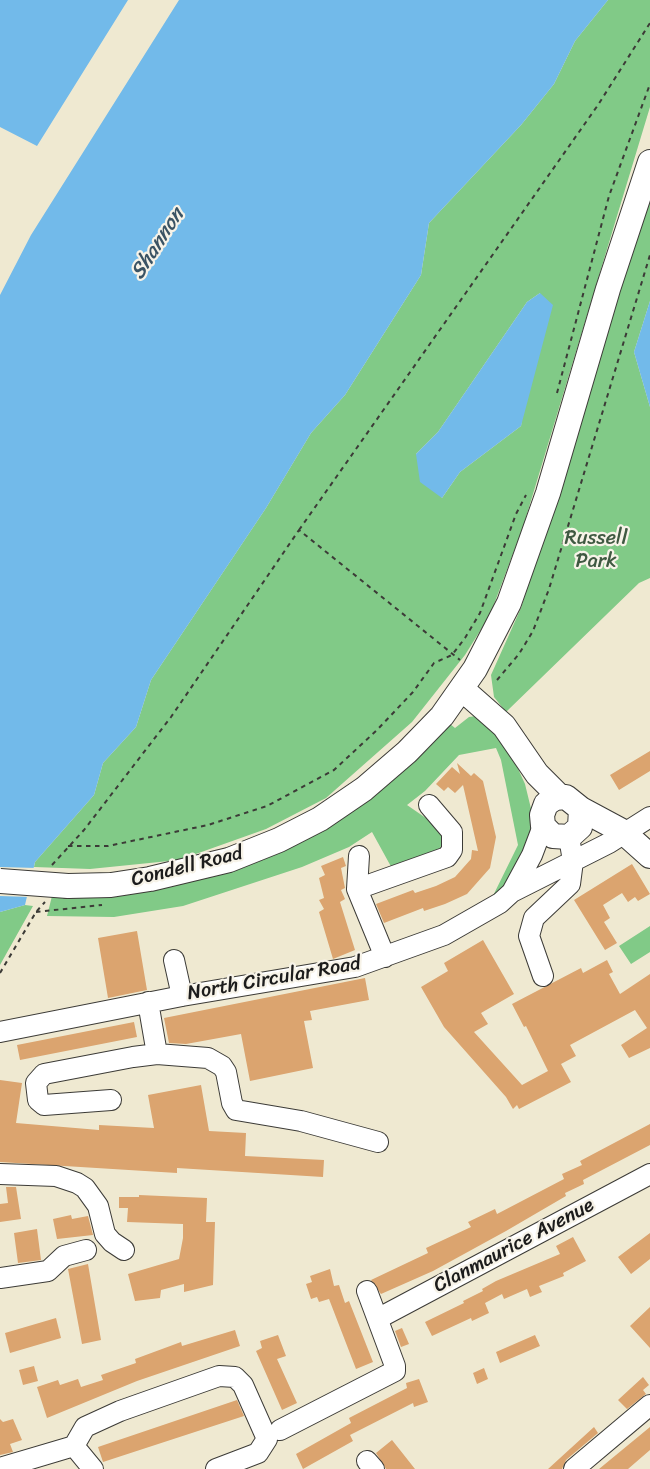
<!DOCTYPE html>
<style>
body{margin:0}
canvas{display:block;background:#efe9d1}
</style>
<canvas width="650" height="1469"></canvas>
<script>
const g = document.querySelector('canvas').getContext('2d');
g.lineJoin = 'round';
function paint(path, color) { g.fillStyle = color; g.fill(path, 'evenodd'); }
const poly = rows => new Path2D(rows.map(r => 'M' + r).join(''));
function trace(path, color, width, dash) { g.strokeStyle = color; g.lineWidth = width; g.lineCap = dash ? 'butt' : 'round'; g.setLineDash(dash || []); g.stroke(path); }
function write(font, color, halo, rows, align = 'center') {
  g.font = font + ' Sriracha,sans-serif'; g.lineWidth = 4.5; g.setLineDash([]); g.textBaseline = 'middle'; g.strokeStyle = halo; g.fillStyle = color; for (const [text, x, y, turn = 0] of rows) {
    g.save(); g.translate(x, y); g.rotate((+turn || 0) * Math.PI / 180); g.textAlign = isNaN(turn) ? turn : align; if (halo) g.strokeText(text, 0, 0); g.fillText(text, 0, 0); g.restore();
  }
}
paint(poly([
 [608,0,650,0,650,107,523,527,490,615,465,655,412,722,326,798,266,829,179,860,90,869,34,867,35,862,94,795,103,763,136,727,151,680,266,508,311,433,345,395,421,275,429,223,521,125,554,84,575,41],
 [540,293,521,426,460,472,442,498,416,454,438,432,527,302],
 [650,191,650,301,634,352,650,407,650,578,639,583,506,712,494,697,491,675,521,608],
 [476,716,498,737,514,760,525,784,534,821,534,831,500,900,487,908,518,845,501,760,496,748,459,755,425,791,407,805,436,825,444,840,436,856,394,872,372,832,349,847,302,867,183,906,114,917,47,916,52,896,108,898,161,887,245,865,298,844,366,802,450,724,455,728,469,717],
 [25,905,33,906,0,965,0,912],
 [650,926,650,952,631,964,619,946]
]), '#81ca87');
paint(poly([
 [0,0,128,0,37,146,0,127],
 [179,0,608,0,575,41,554,84,521,125,429,223,421,275,345,395,311,433,266,508,151,680,136,727,103,763,94,795,35,862,25,905,0,912,0,295,31,235],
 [540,293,553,305,521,426,460,472,442,498,420,482,416,454,438,432,527,302],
 [650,301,650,407,634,352]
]), '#72baea');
paint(poly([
 [0,867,37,868,30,897,0,896]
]), '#efe9d1');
paint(poly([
 [650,751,650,771,619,790,610,775],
 [457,763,471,776,474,773,483,781,496,837,490,868,467,894,445,904,424,911,423,908,384,923,376,904,413,890,415,893,436,886,455,877,471,859,472,850,478,851,463,785,455,793,448,787,444,791,436,784,452,767,460,774],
 [343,857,346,866,341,868,345,888,341,890,345,899,340,902,355,950,333,959,319,912,324,909,319,900,324,898,319,878,325,875,321,866],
 [632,864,650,894,638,901,635,897,628,902,622,893,603,905,610,918,604,922,617,943,605,950,574,900],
 [137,931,147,990,108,998,98,938],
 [483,940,514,994,481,1013,488,1024,474,1032,522,1085,548,1071,526,1026,524,1027,512,1004,581,968,583,973,607,960,613,972,609,974,620,994,650,974,650,1048,629,1058,621,1045,647,1028,635,1010,570,1045,576,1056,561,1064,571,1082,519,1109,517,1105,513,1109,506,1097,444,1027,421,987,448,971,444,963],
 [365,978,369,1000,310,1011,312,1020,304,1021,313,1068,250,1081,241,1034,186,1044,169,1043,164,1018],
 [134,1022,137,1037,20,1060,17,1045],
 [0,1080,22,1083,16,1123,99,1130,99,1125,154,1128,148,1095,201,1085,209,1131,246,1133,245,1156,324,1160,323,1177,177,1168,177,1173,0,1162],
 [650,1124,650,1145,583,1180,584,1184,565,1193,566,1196,506,1231,433,1271,381,1294,371,1280,428,1253,426,1248,471,1227,468,1222,495,1209,497,1214,564,1179,562,1174,582,1165,580,1161],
 [6,1187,16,1187,21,1219,0,1222,0,1204,8,1203],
 [139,1195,207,1198,206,1222,215,1222,213,1285,184,1292,184,1284,161,1290,160,1298,135,1301,128,1274,179,1259,183,1238,183,1224,127,1222,128,1208,119,1208,119,1197,139,1197],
 [71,1215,72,1219,88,1216,93,1235,57,1239,53,1219],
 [37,1229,41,1260,18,1263,14,1233],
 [650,1233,650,1259,631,1274,618,1257],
 [573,1237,586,1261,563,1273,564,1276,539,1286,542,1292,530,1297,527,1289,504,1299,502,1294,485,1303,489,1313,472,1321,471,1318,432,1336,425,1322,464,1303,463,1301,483,1291,482,1289,496,1281,560,1254,556,1246],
 [88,1264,101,1340,82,1344,68,1269],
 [330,1269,334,1286,339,1285,345,1303,349,1301,373,1362,356,1369,329,1299,319,1302,317,1297,311,1299,306,1284,312,1282,310,1276],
 [650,1307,650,1348,630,1326],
 [56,1318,61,1338,10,1353,5,1333],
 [402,1328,409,1344,401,1347,395,1331],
 [235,1330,240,1346,137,1381,47,1418,37,1387,58,1380,60,1385,78,1379,81,1387,103,1380,101,1375,136,1363,135,1359,181,1342,182,1346],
 [278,1335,286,1356,277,1359,297,1403,282,1410,256,1351,262,1348,260,1341],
 [535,1335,540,1346,500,1363,496,1352],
 [34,1366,38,1381,23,1385,19,1370],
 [484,1368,488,1379,477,1384,473,1373],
 [643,1377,649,1385,643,1390,646,1394,627,1409,618,1400],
 [419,1379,428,1402,414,1407,413,1403,350,1435,353,1441,303,1469,296,1454,351,1423,349,1418,407,1388,406,1383],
 [237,1400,244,1416,103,1462,98,1447],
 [0,1419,3,1422,13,1419,22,1440,10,1444,13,1452,0,1455],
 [594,1427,598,1433,566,1460,562,1469,548,1469],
 [650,1427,650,1450,628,1469,599,1469],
 [392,1440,400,1450,415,1469,386,1469,376,1453]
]), '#dba46f');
const minor = poly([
 [359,856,357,889,385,957],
 [357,889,447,857,452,850,452,832,429,805],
 [512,892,609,843,650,817],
 [174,960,182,996],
 [543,976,529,936,534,918,570,884,573,861,569,837],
 [148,1002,157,1054],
 [0,1032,182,996,355,967,444,935,500,903,512,892,532,855,543,826],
 [111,1100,44,1105,38,1100,36,1083,44,1074,133,1057,157,1054,208,1058,222,1066,226,1072,232,1103,236,1110,301,1121,378,1142],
 [0,1174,56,1176,77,1183,85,1188,98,1206,105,1234,112,1242,124,1250],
 [0,1278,48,1271,64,1256,86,1250],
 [379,1318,650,1174],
 [280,1430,395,1371,395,1366,367,1291],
 [74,1446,93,1469],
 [367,1461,374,1469],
 [0,1468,74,1446,85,1427,120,1411,219,1376,235,1377,243,1385,267,1439,258,1453,216,1469],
 [574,1469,650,1405]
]);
const major = poly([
 [462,689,504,726,537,774,560,797],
 [581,809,580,827,569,837,553,836,543,826,542,815,546,804,555,798,566,797,581,809,622,831,650,856],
 [68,886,111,885,150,879,229,860,279,840,320,819,364,789,407,752,442,716,475,669,509,603,548,493,608,289,650,162]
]);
trace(minor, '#3c3b37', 22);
trace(major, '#3c3b37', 26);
trace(poly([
 [557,393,609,196,650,84],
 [299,530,598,105,650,23],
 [497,680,519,654,533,631,549,589,650,255],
 [68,846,108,846,208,825,267,806,334,770,377,730,413,692,434,663,452,655,465,638,480,613,516,514,526,495],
 [52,865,84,830,171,717,299,530,460,660],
 [36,912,102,905],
 [0,973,36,912,45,902]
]), '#3c3b37', 2, [4.5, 4.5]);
trace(minor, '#fff', 20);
trace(major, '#fff', 24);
const majorBridge = poly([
 [0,881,68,886]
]);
trace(majorBridge, '#3c3b37', 26, []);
trace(majorBridge, '#fff', 24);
write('20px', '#3f5941', '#f7f3e8', [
 ["Russell",596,539],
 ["Park",596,562]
]);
write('20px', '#1c1c1c', '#f7f3e8', [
 ["Condell Road",187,867,-14],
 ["North Circular Road",274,979,-10],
 ["Clanmaurice Avenue",514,1246,-28]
]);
write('italic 21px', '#3a5364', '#f7f3e8', [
 ["Shannon",158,244,-57]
]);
</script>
